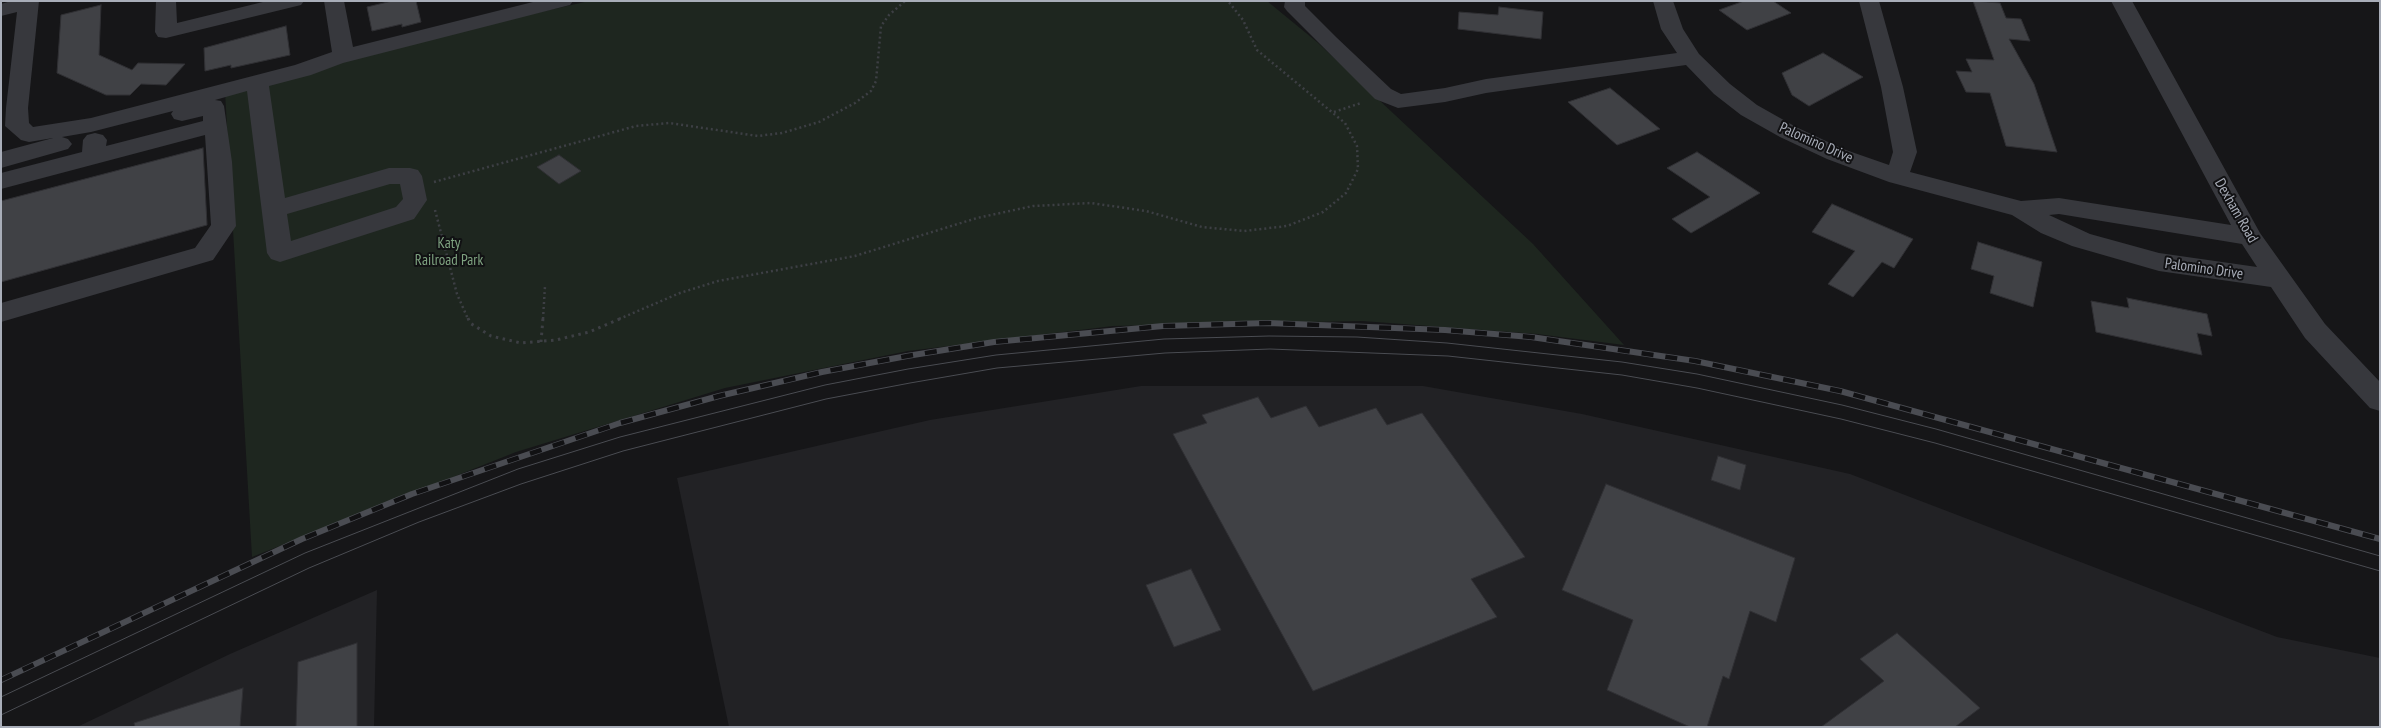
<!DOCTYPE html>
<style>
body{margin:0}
#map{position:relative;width:2381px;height:728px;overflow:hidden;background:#161618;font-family:"PT Sans Narrow",sans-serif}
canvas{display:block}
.frame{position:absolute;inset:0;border:2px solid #a8adb8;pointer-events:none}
</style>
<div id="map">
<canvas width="2381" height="728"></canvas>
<div class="frame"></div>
</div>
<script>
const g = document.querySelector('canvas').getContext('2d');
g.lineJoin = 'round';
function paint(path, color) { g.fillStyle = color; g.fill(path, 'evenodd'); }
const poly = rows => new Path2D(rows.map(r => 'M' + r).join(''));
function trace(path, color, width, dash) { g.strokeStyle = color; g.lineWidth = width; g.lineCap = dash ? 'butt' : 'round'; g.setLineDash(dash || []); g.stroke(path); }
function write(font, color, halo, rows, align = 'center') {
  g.font = font + ' "PT Sans Narrow",sans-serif'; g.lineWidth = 4; g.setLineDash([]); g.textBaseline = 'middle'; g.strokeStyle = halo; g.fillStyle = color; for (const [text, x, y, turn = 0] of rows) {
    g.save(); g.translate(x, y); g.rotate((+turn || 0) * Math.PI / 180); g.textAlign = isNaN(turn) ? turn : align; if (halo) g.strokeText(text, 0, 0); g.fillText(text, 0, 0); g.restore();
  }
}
paint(poly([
 [1141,386,1423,386,1582,414,1850,474,2277,637,2380,658,2380,727,729,727,677,478,930,420],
 [377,590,374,727,77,727,230,654]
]), '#222225');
paint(poly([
 [589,1,1267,1,1317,42,1533,244,1624,345,1537,334,1362,321,1113,326,908,351,725,388,516,452,252,557,225,92,506,20]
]), '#1e261f');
const building = poly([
 [392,1,416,1,421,22,402,27,402,24,372,31,367,7,392,1],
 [1744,1,1773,1,1791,13,1747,30,1719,10,1744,1],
 [1973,1,2000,3,2006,18,2021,19,2030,41,2009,39,2034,84,2057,152,2006,146,1990,93,1966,92,1956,71,1972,72,1966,59,1994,60,1973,1],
 [101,5,99,55,132,70,138,63,185,64,166,85,141,84,130,95,106,95,57,73,61,15,101,5],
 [1499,7,1543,12,1541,39,1458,29,1459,12,1498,15,1499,7],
 [286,26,290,55,231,68,231,65,205,71,204,48,286,26],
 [1823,53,1863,77,1809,106,1792,95,1782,73,1823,53],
 [1610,88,1660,129,1617,145,1568,102,1610,88],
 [203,148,207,225,1,282,1,201,203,148],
 [1697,152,1760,193,1691,233,1672,219,1710,197,1667,168,1697,152],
 [559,155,581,171,559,184,537,167,559,155],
 [1832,204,1913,239,1894,268,1882,262,1853,297,1828,284,1855,251,1812,232,1832,204],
 [1978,242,2042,262,2033,307,1990,293,1994,276,1971,269,1978,242],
 [2127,298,2207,314,2212,336,2197,333,2202,355,2096,332,2091,301,2129,308,2127,298],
 [1258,397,1271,418,1306,406,1319,427,1376,408,1387,425,1422,413,1525,557,1471,579,1497,617,1313,691,1173,434,1207,423,1202,415,1258,397],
 [1718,456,1746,465,1740,490,1711,480,1718,456],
 [1606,484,1795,558,1776,622,1750,611,1729,679,1723,676,1707,727,1690,727,1607,690,1633,620,1562,590,1606,484],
 [1191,569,1221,630,1174,647,1146,585,1191,569],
 [1897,633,1980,708,1955,727,1821,727,1884,681,1860,659,1897,633],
 [357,643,357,727,296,727,298,662,357,643],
 [243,688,240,727,135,727,134,723,243,688]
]);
paint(building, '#404145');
trace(building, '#303034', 1);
trace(poly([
 [1334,112,1361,103],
 [434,182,636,126,669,123,758,136,782,133,819,122,855,103,871,91,876,81,881,26,889,15,905,1],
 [435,210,457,294,468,319],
 [543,319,545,286],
 [619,319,680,293,718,281,855,256,977,218,1033,206,1091,203,1146,211,1202,227,1244,231,1287,226,1323,212,1346,193,1358,169,1357,146,1345,123,1257,50,1243,20,1228,1]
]), '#3d3f44', 2.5, [2, 3]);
trace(poly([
 [468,318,470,323,491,336,521,343,556,340,589,332,622,318],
 [541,342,543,318]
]), '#3d3f44', 3, [2.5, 4.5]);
paint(poly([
 [11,1,39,1,28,108,29,123,33,127,91,118,295,65,332,52,324,1,344,1,353,47,537,1,573,1,570,5,343,63,311,75,269,86,285,198,389,168,410,168,418,170,422,176,427,200,414,219,280,262,271,259,267,253,247,91,215,100,221,101,224,106,232,162,236,226,213,260,1,322,1,303,195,248,211,225,205,135,1,189,1,173,82,152,83,140,87,135,95,133,103,135,107,140,106,146,203,121,203,116,182,121,174,119,171,114,173,111,91,132,62,137,68,139,72,144,68,149,1,168,1,152,53,138,29,142,21,140,5,126,6,108,17,12,1,16,1,4,11,1],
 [390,184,400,184,403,199,396,207,291,241,287,214,390,184],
 [156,1,176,1,177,23,267,1,304,1,301,5,166,38,158,37,155,32,156,1],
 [1285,1,1305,1,1305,6,1336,37,1391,89,1401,94,1445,88,1486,79,1677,53,1661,29,1653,1,1673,1,1683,29,1699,54,1730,84,1757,105,1796,127,1843,149,1889,165,1893,152,1881,87,1859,1,1879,1,1903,87,1917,152,1910,172,2021,201,2059,198,2231,225,2111,1,2132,1,2260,233,2325,324,2380,382,2380,411,2370,408,2305,338,2271,287,2159,271,2072,246,2041,233,2012,215,1889,182,1827,159,1780,137,1741,115,1714,94,1686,65,1486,93,1445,102,1398,108,1375,99,1287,11,1284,7,1285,1],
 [2059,214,2242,244,2257,267,2159,253,2090,234,2049,215,2059,214]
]), '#37383d');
trace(poly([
 [1,697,305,553,518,469,620,437,825,385,908,369,996,355,1164,339,1269,336,1357,337,1447,343,1622,362,1697,374,1842,405,1936,429,2380,556],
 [1,715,309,568,419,522,521,484,623,451,826,399,910,383,997,368,1165,353,1270,349,1448,356,1622,375,1697,388,1841,419,1935,443,2380,571]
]), '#4a4c52', 1);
const rail = poly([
 [1,680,302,539,412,494,620,423,719,396,822,372,907,356,994,342,1163,326,1268,323,1445,330,1531,337,1695,361,1840,391,2380,539]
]);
trace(rail, '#4a4c52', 6);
trace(rail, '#111113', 4.5, [12]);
write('15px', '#a8adb8', '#111113', [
 ["Palomino Drive",1816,143,24],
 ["Dexham Road",2236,211,60],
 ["Palomino Drive",2204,269,8]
]);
write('15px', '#7fa381', '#111113', [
 ["Katy",449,244],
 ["Railroad Park",449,261]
]);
</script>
